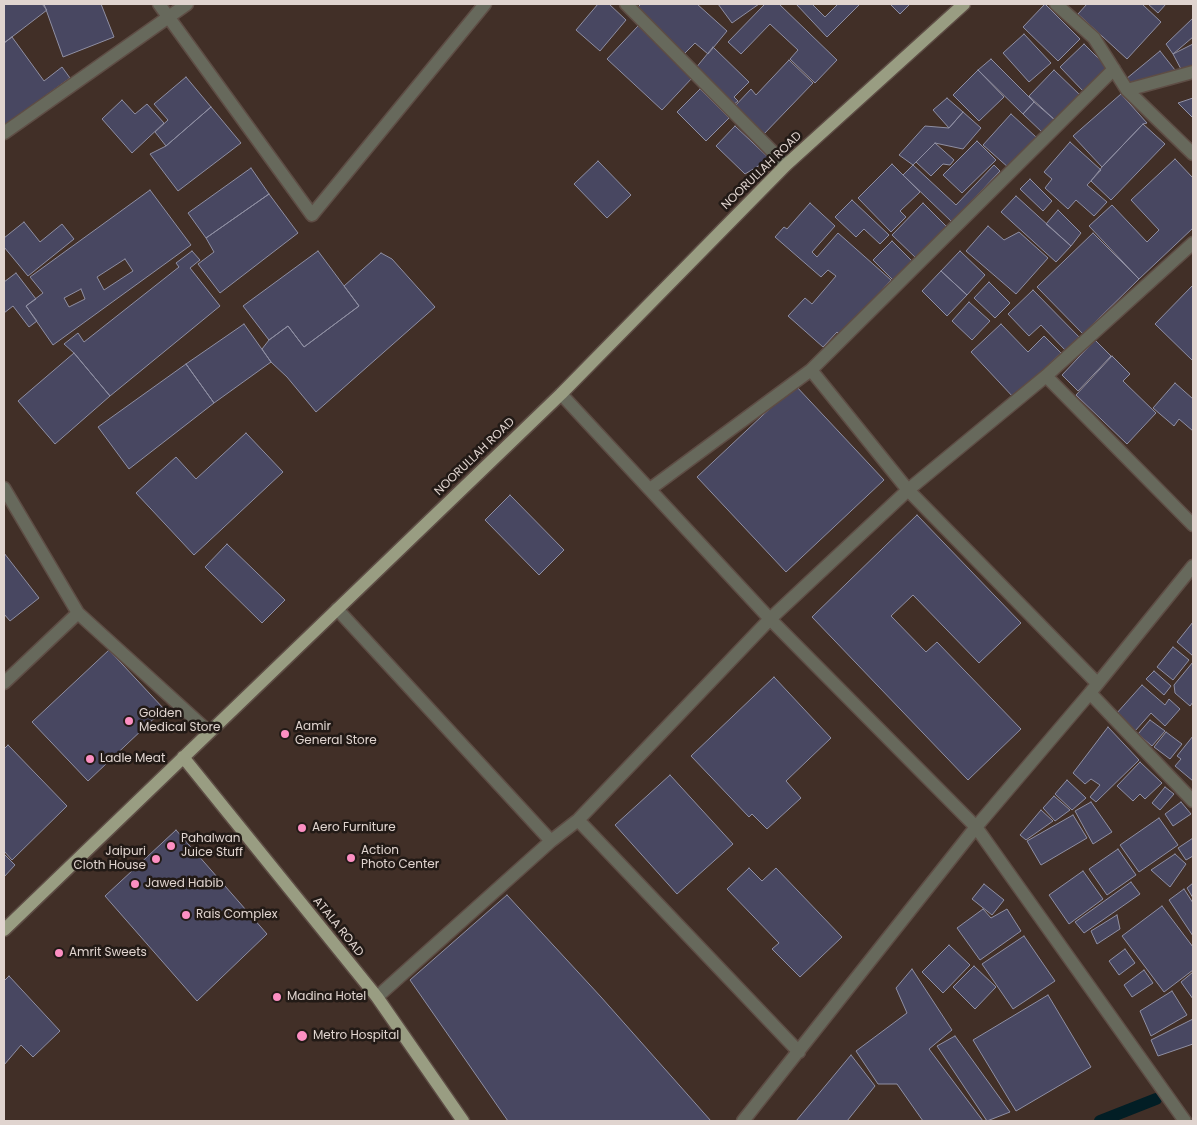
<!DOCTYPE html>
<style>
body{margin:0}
#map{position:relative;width:1197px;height:1125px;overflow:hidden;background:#412f27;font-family:Poppins,sans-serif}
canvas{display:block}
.frame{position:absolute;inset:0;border:5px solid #e0d4cf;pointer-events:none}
</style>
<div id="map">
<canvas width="1197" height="1125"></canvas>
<div class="frame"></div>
</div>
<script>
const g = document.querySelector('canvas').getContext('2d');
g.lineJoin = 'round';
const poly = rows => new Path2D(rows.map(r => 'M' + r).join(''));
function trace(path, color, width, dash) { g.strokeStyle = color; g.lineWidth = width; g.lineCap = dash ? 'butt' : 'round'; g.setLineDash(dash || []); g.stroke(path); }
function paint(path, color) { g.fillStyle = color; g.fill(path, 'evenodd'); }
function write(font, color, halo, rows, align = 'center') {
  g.font = font + ' Poppins,sans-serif'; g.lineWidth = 5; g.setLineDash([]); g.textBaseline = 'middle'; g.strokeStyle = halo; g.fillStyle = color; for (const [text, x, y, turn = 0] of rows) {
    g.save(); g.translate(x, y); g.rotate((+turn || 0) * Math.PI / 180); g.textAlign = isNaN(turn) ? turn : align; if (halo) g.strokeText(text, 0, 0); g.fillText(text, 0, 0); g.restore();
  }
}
trace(poly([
 [1100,1121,1156,1099]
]), '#021e25', 12);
const building = poly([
 [4,4,42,4,47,10,4,43,4,4],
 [44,4,101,4,114,37,63,57,44,4],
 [598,4,609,4,626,20,600,51,576,30,598,4],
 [641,4,697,4,727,31,708,54,695,43,684,54,635,10,641,4],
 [718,4,759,4,732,23,718,4],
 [765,4,779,4,837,60,815,83,790,59,798,50,770,24,741,54,728,42,765,4],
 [796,4,812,4,825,17,838,4,858,4,859,5,827,37,796,4],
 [890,4,910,4,900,14,890,4],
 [1045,4,1080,39,1058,61,1023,27,1045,4],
 [1087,4,1142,4,1161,22,1127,59,1078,14,1087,4],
 [1148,4,1166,4,1158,13,1148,4],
 [1193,18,1193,37,1173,54,1166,44,1193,18],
 [638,26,693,77,662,110,607,59,638,26],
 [1024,34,1051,63,1029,82,1003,53,1024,34],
 [12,37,44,81,62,67,70,78,4,126,4,43,12,37],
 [1084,44,1108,68,1084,92,1060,67,1084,44],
 [1193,44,1193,65,1182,71,1173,54,1193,44],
 [713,47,749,82,734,97,738,101,733,105,695,69,713,47],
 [1160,51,1175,70,1129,86,1126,79,1160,51],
 [991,59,1034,102,1023,114,978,70,991,59],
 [789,60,813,83,762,136,733,108,751,89,756,95,789,60],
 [978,70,1004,97,979,121,953,95,978,70],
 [1054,70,1080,95,1056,121,1029,96,1054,70],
 [186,77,211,107,166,146,155,132,168,120,154,104,186,77],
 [700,89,729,118,706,141,677,112,700,89],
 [1121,94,1147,123,1143,124,1102,167,1073,136,1121,94],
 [947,98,963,112,949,128,933,110,947,98],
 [1193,98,1193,118,1178,103,1193,98],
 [122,100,135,114,147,104,164,123,132,153,102,119,122,100],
 [1034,102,1056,121,1044,134,1023,114,1034,102],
 [211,107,241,143,178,191,150,154,166,146,211,107],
 [963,112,981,128,963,149,935,143,913,165,899,155,925,126,949,128,963,112],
 [1011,114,1036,137,1009,168,983,145,1011,114],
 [1143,124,1165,144,1111,200,1091,181,1102,167,1143,124],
 [735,126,770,159,745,174,716,146,735,126],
 [977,141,996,160,962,193,943,175,977,141],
 [1070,142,1101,170,1087,185,1107,202,1094,216,1076,200,1068,209,1045,188,1052,179,1044,172,1070,142],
 [935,143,954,160,950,165,943,164,931,176,916,162,935,143],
 [1175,159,1193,178,1193,228,1139,279,1089,226,1112,205,1147,242,1159,230,1131,200,1175,159],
 [598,161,631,195,607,218,574,184,598,161],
 [892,164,920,192,900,211,906,217,891,232,858,198,892,164],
 [913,165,956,205,994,165,1000,171,952,222,903,175,913,165],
 [251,168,269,194,206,238,188,213,251,168],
 [1030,179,1052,201,1043,211,1020,189,1030,179],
 [150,190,191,245,53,345,26,306,43,293,30,277,150,190],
 [125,259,133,271,104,290,97,277,125,259],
 [81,289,85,299,69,307,64,298,81,289],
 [269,194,298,233,220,293,198,264,214,252,206,238,269,194],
 [1016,196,1071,246,1056,262,1001,212,1016,196],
 [852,200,889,235,880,244,864,229,856,237,835,217,852,200],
 [810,203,835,226,812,252,817,257,838,233,891,280,841,336,837,332,823,347,788,316,805,298,812,304,836,276,828,270,821,277,775,237,784,227,787,229,810,203],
 [923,203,947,227,916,258,892,235,923,203],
 [1058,210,1081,233,1071,246,1046,224,1058,210],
 [24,222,40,242,62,224,74,239,28,276,4,247,4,238,24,222],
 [988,226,1004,240,1019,232,1048,258,1016,294,966,251,988,226],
 [1093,233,1139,279,1083,334,1037,287,1093,233],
 [892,241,913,262,894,281,873,260,892,241],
 [192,251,200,260,190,268,220,306,110,396,74,353,64,344,78,333,84,342,179,267,176,263,192,251],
 [318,251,359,306,304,347,288,326,269,340,243,306,318,251],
 [960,251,985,275,967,295,941,271,960,251],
 [381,253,392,259,435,307,316,412,287,377,271,362,262,349,269,340,288,326,304,347,359,306,344,286,381,253],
 [941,271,967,295,947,316,922,291,941,271],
 [16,273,36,299,26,306,37,321,29,327,13,306,4,313,4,282,16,273],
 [989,282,1010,303,995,318,974,298,989,282],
 [1193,285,1193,361,1155,324,1193,285],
 [1033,290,1080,338,1066,351,1041,325,1029,336,1008,314,1033,290],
 [969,302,990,321,972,340,952,321,969,302],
 [244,324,271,362,214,403,186,364,244,324],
 [1001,324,1028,352,1044,336,1061,353,1014,398,971,352,1001,324],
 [1095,340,1111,356,1078,391,1062,375,1095,340],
 [74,353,110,396,55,444,18,401,74,353],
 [1112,356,1130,374,1123,381,1156,413,1127,444,1076,395,1112,356],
 [186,364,214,403,129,469,98,427,186,364],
 [1175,383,1193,399,1193,431,1179,419,1174,426,1153,408,1175,383],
 [795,385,884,480,786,572,697,477,795,385],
 [246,433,283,472,194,555,136,493,176,457,196,479,246,433],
 [510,495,564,550,539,575,485,520,510,495],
 [917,515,1021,623,979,663,913,595,891,616,926,652,937,642,1021,729,968,780,812,617,917,515],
 [227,544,285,600,262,623,205,567,227,544],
 [4,553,39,598,10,621,4,614,4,553],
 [1193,622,1193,656,1177,642,1193,622],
 [1173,647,1189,660,1173,680,1157,667,1173,647],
 [109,650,164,709,88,781,32,722,109,650],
 [1193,662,1193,702,1190,706,1175,693,1174,685,1193,662],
 [1154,671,1171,686,1164,695,1146,679,1154,671],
 [774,677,831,738,786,781,801,798,767,829,752,814,749,817,691,756,774,677],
 [1142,685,1165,705,1169,699,1180,709,1165,726,1151,713,1135,731,1116,714,1142,685],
 [1150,720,1165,731,1152,746,1138,734,1150,720],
 [1108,727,1139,760,1096,802,1090,797,1100,785,1091,779,1085,784,1073,773,1108,727],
 [1166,732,1182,744,1170,759,1154,747,1166,732],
 [1193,736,1193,781,1175,766,1181,759,1177,756,1193,736],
 [8,745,67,806,12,860,4,851,4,749,8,745],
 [1140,762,1162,783,1145,799,1140,794,1133,801,1117,786,1140,762],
 [670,775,733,844,677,894,615,825,670,775],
 [1067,780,1086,798,1072,810,1055,794,1067,780],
 [1165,787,1174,794,1160,810,1152,803,1165,787],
 [1054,796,1070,810,1055,821,1043,808,1054,796],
 [1091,802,1112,832,1093,844,1075,811,1091,802],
 [1181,802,1191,814,1173,826,1165,814,1181,802],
 [1041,810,1053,821,1026,840,1020,835,1041,810],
 [1073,815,1087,838,1041,865,1027,841,1073,815],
 [1159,818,1178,845,1139,872,1120,845,1159,818],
 [176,830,267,934,197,1001,105,896,176,830],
 [1193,838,1193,856,1186,860,1178,848,1193,838],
 [1118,849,1136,875,1107,895,1089,869,1118,849],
 [4,854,15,865,4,877,4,854],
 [1175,854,1186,864,1170,887,1151,870,1175,854],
 [749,868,762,881,776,868,842,937,800,977,772,949,779,943,727,889,749,868],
 [1083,871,1103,899,1069,924,1049,895,1083,871],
 [1131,882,1140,894,1084,933,1075,922,1131,882],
 [1193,883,1193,898,1187,888,1193,883],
 [984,884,1004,900,992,915,972,899,984,884],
 [1184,889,1193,903,1193,936,1169,900,1184,889],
 [507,895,601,997,711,1121,508,1121,410,980,507,895],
 [1162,906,1193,947,1193,970,1164,992,1122,936,1162,906],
 [983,909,991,918,1007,909,1021,931,980,960,957,928,983,909],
 [1117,915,1120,929,1097,944,1091,931,1117,915],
 [1024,936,1055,981,1013,1009,982,964,1024,936],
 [949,945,970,965,943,993,922,972,949,945],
 [1125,949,1135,963,1119,975,1109,961,1125,949],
 [974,966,996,987,975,1009,953,987,974,966],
 [912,969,952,1030,929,1049,983,1121,923,1121,897,1084,878,1084,856,1051,907,1013,896,988,912,969],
 [1144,970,1153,983,1132,997,1124,985,1144,970],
 [1193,972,1193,999,1181,982,1193,972],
 [9,976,60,1031,33,1057,21,1045,4,1065,4,981,9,976],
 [1172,991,1187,1015,1151,1036,1140,1011,1172,991],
 [1048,995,1091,1067,1016,1111,973,1040,1048,995],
 [1193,1019,1193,1044,1158,1056,1151,1040,1193,1019],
 [955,1036,1010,1112,987,1121,937,1046,955,1036],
 [851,1055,875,1086,847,1121,796,1121,851,1055]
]);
paint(building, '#484761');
trace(building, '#8f8fa3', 1);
const minor = poly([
 [159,4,312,215,485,4],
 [626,4,786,165],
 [1056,4,1094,38,1127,90,1193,154],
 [1127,90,1193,72],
 [4,133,187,4],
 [811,370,908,490,1097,683],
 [1046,376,1193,525],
 [561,394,770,619,976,827,1185,1121],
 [4,488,78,613,209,732],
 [650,489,811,370,1114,69],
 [337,609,551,841],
 [4,683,78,613],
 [1090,693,1193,801],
 [578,820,799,1052],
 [377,997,551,841,578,820,770,619,908,490,1046,376,1193,243],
 [743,1121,976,827,1090,693,1193,566]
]);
const major = poly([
 [183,757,377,997,463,1121],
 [4,930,561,394,786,165,964,4]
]);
trace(minor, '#5e4d45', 15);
trace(major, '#5e4d45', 15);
trace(minor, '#67695c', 12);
trace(major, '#999d82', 12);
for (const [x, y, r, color] of [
 [129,721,5,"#fc8fc2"],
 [285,734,5,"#fc8fc2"],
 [90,759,5,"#fc8fc2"],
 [302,828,5,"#fc8fc2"],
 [171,846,5,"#fc8fc2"],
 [351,858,5,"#fc8fc2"],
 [156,859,5,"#fc8fc2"],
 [135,884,5,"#fc8fc2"],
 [186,915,5,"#fc8fc2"],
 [59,953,5,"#fc8fc2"],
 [277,997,5,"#fc8fc2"],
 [302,1036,6,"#fc8fc2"]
]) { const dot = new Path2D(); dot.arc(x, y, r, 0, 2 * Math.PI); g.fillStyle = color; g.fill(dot); trace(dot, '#221a16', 2); }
write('12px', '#e0d4cf', '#221a16', [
 ["NOORULLAH ROAD",762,171,-44],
 ["NOORULLAH ROAD",475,457,-44],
 ["ATALA ROAD",338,927,51]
]);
write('12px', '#e0d4cf', '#221a16', [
 ["Golden",139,714],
 ["Medical Store",139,728],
 ["Aamir",295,727],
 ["General Store",295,741],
 ["Ladle Meat",100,759],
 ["Aero Furniture",312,828],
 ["Pahalwan",181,839],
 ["Juice Stuff",181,853],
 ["Action",361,851],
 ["Photo Center",361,865],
 ["Jaipuri",146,852,"right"],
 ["Cloth House",146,866,"right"],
 ["Jawed Habib",145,884],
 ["Rais Complex",196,915],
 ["Amrit Sweets",69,953],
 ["Madina Hotel",287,997],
 ["Metro Hospital",313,1036]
], 'left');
</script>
